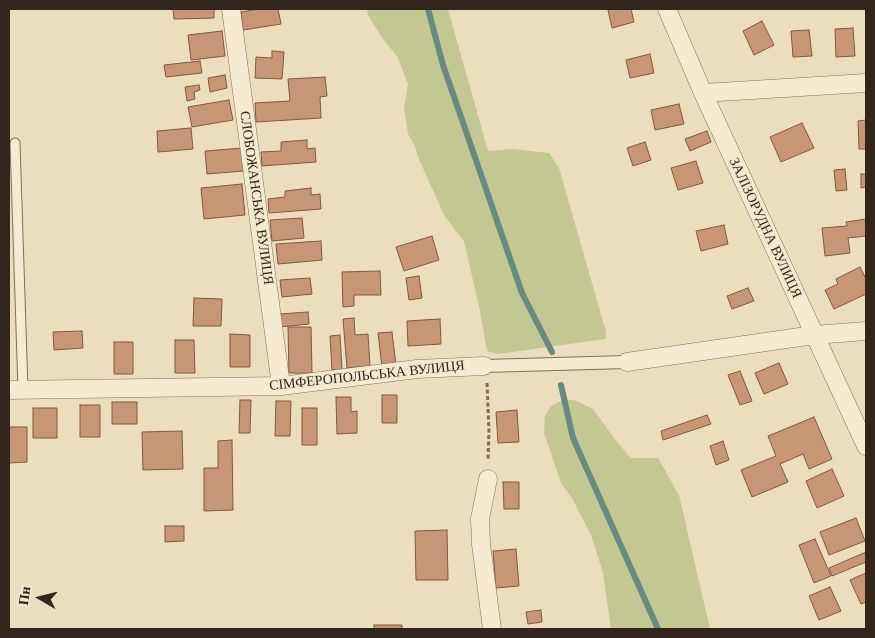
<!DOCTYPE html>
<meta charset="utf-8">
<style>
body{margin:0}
#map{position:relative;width:875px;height:638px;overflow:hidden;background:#ebddbe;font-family:"Times New Roman",serif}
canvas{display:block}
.frame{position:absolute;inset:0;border:10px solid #32261c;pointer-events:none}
.north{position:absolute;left:15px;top:573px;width:50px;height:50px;-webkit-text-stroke:4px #f3e7cd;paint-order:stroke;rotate:278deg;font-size:14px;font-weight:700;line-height:20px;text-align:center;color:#32261c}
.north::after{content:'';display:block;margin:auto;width:18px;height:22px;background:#32261c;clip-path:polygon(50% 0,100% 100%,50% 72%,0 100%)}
</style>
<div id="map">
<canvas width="875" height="638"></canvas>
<div class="frame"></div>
<div class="north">Пн</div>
</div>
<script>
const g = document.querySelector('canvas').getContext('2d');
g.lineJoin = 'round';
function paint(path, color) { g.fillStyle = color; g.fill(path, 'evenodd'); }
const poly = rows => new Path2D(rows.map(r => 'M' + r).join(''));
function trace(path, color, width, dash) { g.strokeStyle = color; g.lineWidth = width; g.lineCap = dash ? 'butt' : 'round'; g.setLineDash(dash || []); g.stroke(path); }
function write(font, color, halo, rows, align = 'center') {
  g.font = font + ' "Times New Roman",serif'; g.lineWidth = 4; g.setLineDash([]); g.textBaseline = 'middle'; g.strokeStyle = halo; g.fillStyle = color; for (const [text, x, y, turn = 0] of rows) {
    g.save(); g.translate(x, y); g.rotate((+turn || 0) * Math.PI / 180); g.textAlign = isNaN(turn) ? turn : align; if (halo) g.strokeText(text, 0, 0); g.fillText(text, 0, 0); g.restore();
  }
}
paint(poly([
 [367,9,448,9,488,151,513,149,549,153,559,168,606,332,605,339,498,354,487,351,480,311,464,241,445,217,418,157,415,146,408,134,404,108,408,84,397,56,382,38,368,15],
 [565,399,577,401,593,409,617,442,631,458,658,458,679,495,710,629,611,629,603,573,591,535,573,500,561,483,544,433,545,416,551,406]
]), '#c3c893');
trace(poly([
 [428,9,443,65,522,293,552,352],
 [561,385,573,438,658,629]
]), '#6a8981', 6);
const building = poly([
 [173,9,214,9,214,18,174,19,173,9],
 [259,9,278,9,281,24,243,30,241,12,259,9],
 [615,9,631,9,634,22,612,28,608,10,615,9],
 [762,21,774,45,754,55,743,31,762,21],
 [853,28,855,56,836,57,835,29,853,28],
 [809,30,812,56,793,57,791,31,809,30],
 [222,31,225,56,191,60,188,35,222,31],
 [272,51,284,52,282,79,255,78,256,57,272,58,272,51],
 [650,54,654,73,630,78,626,60,650,54],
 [200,61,202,73,166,77,164,65,200,61],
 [225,75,227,88,210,92,208,78,225,75],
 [325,77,327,96,320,97,321,118,256,122,255,103,290,101,288,79,325,77],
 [199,85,200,90,194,92,195,99,187,101,185,87,199,85],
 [229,100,233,120,192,127,188,107,229,100],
 [679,104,684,124,655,130,651,110,679,104],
 [866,120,866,149,859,149,858,121,866,120],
 [802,123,814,148,781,162,770,137,802,123],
 [191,128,193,149,158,152,157,131,191,128],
 [707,131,711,142,690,151,685,139,707,131],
 [307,140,307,149,315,148,316,162,262,166,261,152,281,151,281,142,307,140],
 [645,142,651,160,633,166,627,148,645,142],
 [242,148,244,171,207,174,205,151,242,148],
 [696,161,703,183,678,190,671,168,696,161],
 [845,169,847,190,836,191,834,170,845,169],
 [861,174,866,174,866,187,861,188,861,174],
 [242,184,245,215,204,219,201,188,242,184],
 [311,188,311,195,320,194,321,209,269,213,268,199,285,197,285,191,311,188],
 [302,218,304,238,272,241,270,220,302,218],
 [866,219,866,236,848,238,850,253,825,256,822,228,847,226,846,222,866,219],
 [724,225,728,244,701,251,696,231,724,225],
 [432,236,439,260,404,271,396,247,432,236],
 [321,241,322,260,278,264,276,244,321,241],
 [860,267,866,279,866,294,834,309,825,290,838,284,836,279,860,267],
 [380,271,381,295,354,295,354,306,343,307,342,272,380,271],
 [419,276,422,298,409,300,406,278,419,276],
 [310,278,312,294,282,297,280,280,310,278],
 [748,288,754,301,732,309,727,296,748,288],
 [194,298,222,299,221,326,193,326,194,298],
 [308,312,309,324,280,327,279,314,308,312],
 [354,318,355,335,368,334,370,366,347,368,343,319,354,318],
 [440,319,441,344,408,346,407,321,440,319],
 [288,327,311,327,312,373,289,373,288,327],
 [82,331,83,348,54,350,53,332,82,331],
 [392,332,396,365,382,367,378,333,392,332],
 [230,334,250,335,250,367,230,367,230,334],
 [340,335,342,370,332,370,330,336,340,335],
 [175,340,194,340,195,373,175,373,175,340],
 [114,342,133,342,133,374,114,374,114,342],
 [779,363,788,384,764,394,755,373,779,363],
 [740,371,752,401,740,405,728,375,740,371],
 [382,395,397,395,397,423,382,423,382,395],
 [336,397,351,397,351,412,357,411,357,433,337,434,336,397],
 [240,400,251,400,250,433,239,433,240,400],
 [276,401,291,401,290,436,275,436,276,401],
 [112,402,137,402,137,424,112,424,112,402],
 [80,405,100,405,100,437,80,437,80,405],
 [33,408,57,408,57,438,33,438,33,408],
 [302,408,317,408,317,445,302,445,302,408],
 [517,410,519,442,498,443,496,412,517,410],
 [707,415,711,424,663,440,661,431,707,415],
 [814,417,832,459,809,469,803,454,780,464,788,482,752,497,741,470,776,456,768,436,814,417],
 [9,427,27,427,27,462,9,463,9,427],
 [182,431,183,469,143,470,142,432,182,431],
 [232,440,233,510,204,511,204,468,218,468,218,441,232,440],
 [723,441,729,460,716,465,710,446,723,441],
 [832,469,844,496,817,508,806,481,832,469],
 [503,482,519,482,519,509,504,509,503,482],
 [856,518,865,541,829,555,820,532,856,518],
 [165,526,184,526,184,541,165,542,165,526],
 [447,530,448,580,416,580,415,531,447,530],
 [815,539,831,576,814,583,799,545,815,539],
 [516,549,519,586,496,588,493,551,516,549],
 [866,552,866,562,832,576,829,568,866,552],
 [866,573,866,602,861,604,850,580,866,573],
 [830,587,841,611,819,620,809,596,830,587],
 [541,610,542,622,528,624,526,612,541,610],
 [374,625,402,625,402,629,374,629,374,625]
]);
paint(building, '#c79676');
trace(building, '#80583f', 1);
const service = poly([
 [15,143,23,390]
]);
const pedestrian = poly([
 [484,366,627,362]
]);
const minor = poly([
 [231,9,281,386],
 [667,9,703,93,866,446],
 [703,93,866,83],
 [627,362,814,335,866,331],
 [9,390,281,386,417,369,484,366],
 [488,479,480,519,481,544,492,629]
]);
trace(service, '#826e58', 11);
trace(pedestrian, '#826e58', 14);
trace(minor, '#826e58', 19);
trace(poly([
 [487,383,489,431,488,461]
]), '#826e58', 3, [4, 2.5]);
trace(service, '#f6ead1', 9);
trace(pedestrian, '#f6ead1', 12);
trace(minor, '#f6ead1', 18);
write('14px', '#32261c', '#f3e7cd', [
 ["СЛОБОЖАНСЬКА ВУЛИЦЯ",256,198,82],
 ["ЗАЛІЗОРУДНА ВУЛИЦЯ",765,228,65],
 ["СІМФЕРОПОЛЬСЬКА ВУЛИЦЯ",367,376,-6]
]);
</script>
